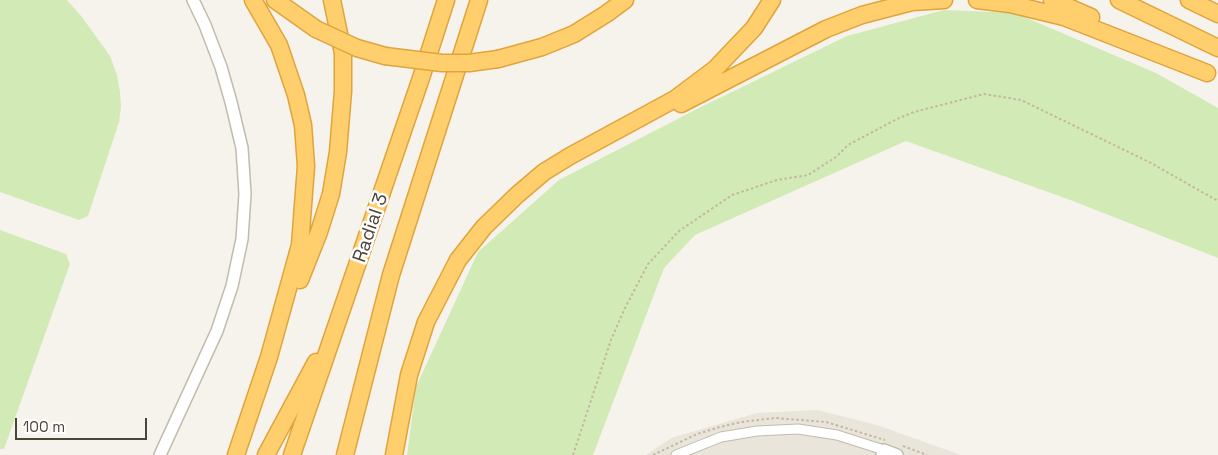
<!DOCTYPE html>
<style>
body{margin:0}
#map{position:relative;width:1218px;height:455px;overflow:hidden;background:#f6f3ec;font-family:"Space Grotesk",sans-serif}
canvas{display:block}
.scale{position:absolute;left:15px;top:418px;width:132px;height:22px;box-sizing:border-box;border:2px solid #4b4439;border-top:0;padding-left:6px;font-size:15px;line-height:18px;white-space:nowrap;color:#4b4439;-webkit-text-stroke:4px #fff;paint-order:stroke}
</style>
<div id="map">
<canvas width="1218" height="455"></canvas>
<div class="scale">100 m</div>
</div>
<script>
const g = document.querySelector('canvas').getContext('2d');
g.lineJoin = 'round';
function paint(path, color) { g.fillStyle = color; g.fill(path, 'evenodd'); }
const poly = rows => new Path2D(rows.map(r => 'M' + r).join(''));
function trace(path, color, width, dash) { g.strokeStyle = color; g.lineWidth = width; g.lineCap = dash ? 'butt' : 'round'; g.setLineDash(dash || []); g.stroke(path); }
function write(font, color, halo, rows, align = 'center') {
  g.font = font + ' "Space Grotesk",sans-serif'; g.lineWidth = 5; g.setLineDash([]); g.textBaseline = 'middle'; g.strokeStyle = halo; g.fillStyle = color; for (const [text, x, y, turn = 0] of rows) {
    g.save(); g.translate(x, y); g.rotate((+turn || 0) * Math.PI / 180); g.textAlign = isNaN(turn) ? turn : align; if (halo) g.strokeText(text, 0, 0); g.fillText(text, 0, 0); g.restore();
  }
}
paint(poly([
 [817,410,877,425,961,455,646,455,671,438,757,413]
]), '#eae5da');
paint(poly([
 [0,0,67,0,82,17,110,56,117,75,120,92,121,107,119,122,88,216,79,220,0,192],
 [944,10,1015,13,1156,73,1218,108,1218,258,1073,201,906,141,695,235,664,268,593,455,407,455,416,387,478,252,559,180,697,109,847,36],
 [0,230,66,254,70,264,4,449,0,449]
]), '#d2eab5');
const minor = poly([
 [676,455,721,437,757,431,798,429,837,435,884,450]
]);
const tertiary = poly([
 [160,455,217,331,232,286,242,239,245,194,242,148,231,102,221,67,205,25,193,0],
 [882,455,884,450,897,455]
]);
const motorway = poly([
 [275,0,316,29],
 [977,0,1010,4,1064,17,1207,73],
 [1052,0,1091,17],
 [1119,0,1218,48],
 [1189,0,1218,14],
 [357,48,385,56],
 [498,59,542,47,574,34,606,14,625,0],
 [681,104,826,29,862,15,912,2,944,0],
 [300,280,319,232,331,194,338,152,343,91,343,53,332,0],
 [236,455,269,357,300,245,306,166,303,125,296,95,279,45,253,0],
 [266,455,316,362],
 [292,455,421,78,446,0],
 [345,455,391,275,479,0],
 [394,455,409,375,426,322,458,260,484,227,517,195,544,172,570,156,675,99,715,69,754,28,772,0]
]);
trace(minor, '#c2bbae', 11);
trace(tertiary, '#c2bbae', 14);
trace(motorway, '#e0a43c', 19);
trace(poly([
 [903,446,927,455],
 [573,455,611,340,624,310,648,264,679,231,732,195,777,180,808,175,836,157,848,145,897,119,914,112,984,94,1021,100,1149,162,1218,201],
 [653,455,697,434,720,427,741,422,775,418,826,422,885,440]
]), '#c4b79f', 2, [2.5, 2.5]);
trace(minor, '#fff', 9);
trace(tertiary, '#fff', 11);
trace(motorway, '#ffcf6e', 16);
const motorwayBridge = poly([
 [316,29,357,48],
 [385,56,442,63,469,63,498,59]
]);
trace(motorwayBridge, '#e0a43c', 19, []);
trace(motorwayBridge, '#ffcf6e', 16);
write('19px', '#4b4439', '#fff', [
 ["Radial 3",371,228,-71]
]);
</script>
